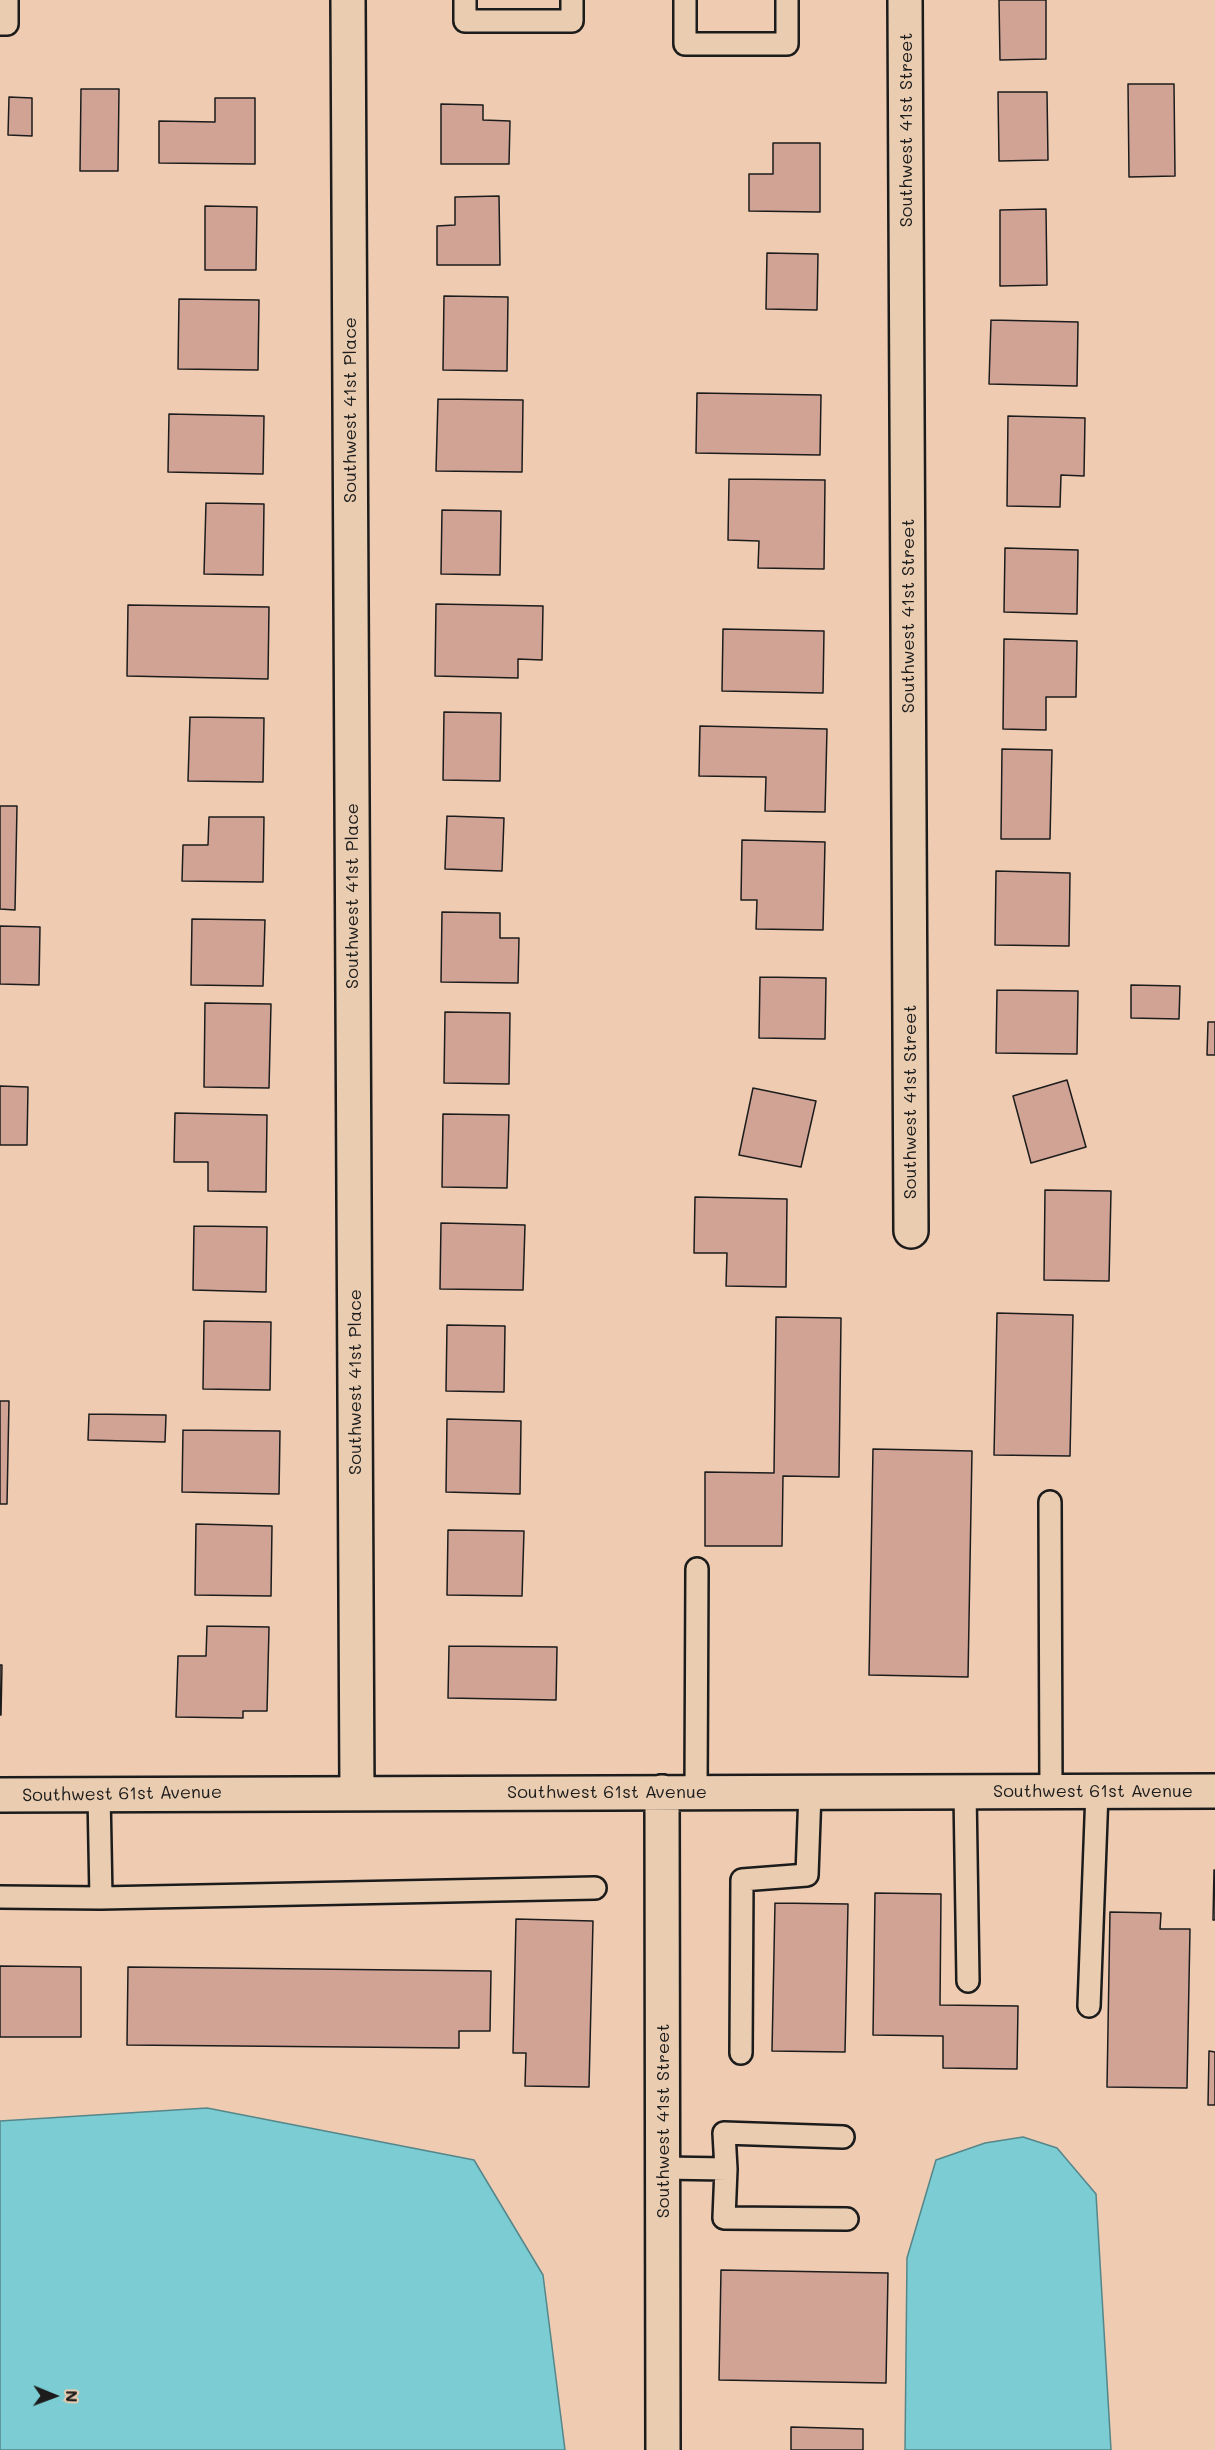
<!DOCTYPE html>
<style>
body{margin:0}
#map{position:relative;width:1215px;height:2450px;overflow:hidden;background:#eecbb1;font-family:Mali,sans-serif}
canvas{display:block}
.north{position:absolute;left:24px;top:2366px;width:60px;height:60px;-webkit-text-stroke:4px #eacdb1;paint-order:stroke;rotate:91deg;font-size:16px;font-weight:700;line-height:24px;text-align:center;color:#1c1c1c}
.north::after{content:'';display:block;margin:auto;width:21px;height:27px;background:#1c1c1c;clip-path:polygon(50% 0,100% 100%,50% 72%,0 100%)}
</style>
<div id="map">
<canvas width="1215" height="2450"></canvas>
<div class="north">N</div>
</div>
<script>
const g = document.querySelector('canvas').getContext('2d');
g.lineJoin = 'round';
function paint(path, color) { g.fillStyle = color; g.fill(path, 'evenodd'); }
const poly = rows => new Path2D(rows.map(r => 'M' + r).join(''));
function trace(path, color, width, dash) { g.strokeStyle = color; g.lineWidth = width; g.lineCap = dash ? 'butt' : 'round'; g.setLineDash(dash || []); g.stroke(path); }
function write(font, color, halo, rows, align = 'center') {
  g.font = font + ' Mali,sans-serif'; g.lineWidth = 4.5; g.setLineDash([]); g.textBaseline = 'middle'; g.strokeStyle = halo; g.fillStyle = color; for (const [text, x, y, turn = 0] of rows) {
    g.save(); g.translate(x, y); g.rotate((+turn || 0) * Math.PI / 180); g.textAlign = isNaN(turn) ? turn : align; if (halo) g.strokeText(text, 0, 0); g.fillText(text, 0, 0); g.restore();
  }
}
const water = poly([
 [207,2108,474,2160,543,2275,565,2450,0,2450,0,2121,207,2108],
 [1023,2137,1057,2148,1096,2194,1111,2450,905,2450,907,2258,936,2160,985,2143,1023,2137]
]);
paint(water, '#7bccd3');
trace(water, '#55868a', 1.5);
const building = poly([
 [999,0,1046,0,1046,59,1000,60,999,0],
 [1128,84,1174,84,1175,176,1129,177,1128,84],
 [81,89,119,89,118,171,80,171,81,89],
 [998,92,1047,92,1048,160,999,161,998,92],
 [9,97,32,98,32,136,8,135,9,97],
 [215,98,255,98,255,164,159,163,159,121,215,122,215,98],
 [441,104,483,105,483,120,510,121,509,164,441,164,441,104],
 [773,143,820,143,820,212,749,211,749,174,773,174,773,143],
 [499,196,500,265,437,265,437,226,455,225,455,197,499,196],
 [205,206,257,207,256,270,205,270,205,206],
 [1046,209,1047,285,1000,286,1000,210,1046,209],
 [767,253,818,254,817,310,766,309,767,253],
 [444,296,508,297,507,371,443,370,444,296],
 [179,299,259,300,258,370,178,369,179,299],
 [991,320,1078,322,1077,386,989,384,991,320],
 [697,393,821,395,820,455,696,453,697,393],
 [438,399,523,400,522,472,436,471,438,399],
 [169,414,264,416,263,474,168,472,169,414],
 [1008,416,1085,418,1084,476,1061,475,1060,507,1007,506,1008,416],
 [729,479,825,480,824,569,758,568,759,541,728,540,729,479],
 [206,503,264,504,263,575,204,574,206,503],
 [442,510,501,511,500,575,441,574,442,510],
 [1005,548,1078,550,1077,614,1004,612,1005,548],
 [436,604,543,606,542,660,518,659,518,678,435,676,436,604],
 [128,605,269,607,268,679,127,676,128,605],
 [723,629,824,631,823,693,722,691,723,629],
 [1004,639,1077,641,1076,697,1046,697,1046,730,1003,729,1004,639],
 [444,712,501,713,500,781,443,780,444,712],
 [190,717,264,718,263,782,188,781,190,717],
 [700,726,827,729,825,812,765,811,766,777,699,776,700,726],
 [1002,749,1052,750,1050,839,1001,839,1002,749],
 [0,806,17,806,15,910,0,909,0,806],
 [447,816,504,818,502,871,445,869,447,816],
 [209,817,264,817,263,882,182,881,183,845,208,845,209,817],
 [742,840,825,842,823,930,756,929,757,900,741,900,742,840],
 [996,871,1070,873,1069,946,995,945,996,871],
 [442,912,500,913,500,938,519,938,518,983,441,982,442,912],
 [192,919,265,920,263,986,191,985,192,919],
 [0,926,40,927,39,985,0,984,0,926],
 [760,977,826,978,825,1039,759,1038,760,977],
 [1131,985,1180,986,1179,1019,1131,1018,1131,985],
 [997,990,1078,991,1077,1054,996,1053,997,990],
 [205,1003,271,1004,269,1088,204,1087,205,1003],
 [445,1012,510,1013,509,1084,444,1083,445,1012],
 [1208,1022,1215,1022,1215,1055,1207,1055,1208,1022],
 [1067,1080,1086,1147,1031,1163,1013,1096,1067,1080],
 [0,1086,28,1087,27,1145,0,1145,0,1086],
 [753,1088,816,1101,801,1167,739,1155,753,1088],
 [175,1113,267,1115,266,1192,208,1191,208,1162,174,1162,175,1113],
 [443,1114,509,1115,507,1188,442,1187,443,1114],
 [1045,1190,1111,1191,1109,1281,1044,1280,1045,1190],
 [695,1197,787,1199,786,1287,726,1286,727,1253,694,1253,695,1197],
 [441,1223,525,1225,523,1290,440,1289,441,1223],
 [194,1226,267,1227,266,1292,193,1290,194,1226],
 [997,1313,1073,1315,1070,1456,994,1455,997,1313],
 [776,1317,841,1318,839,1477,783,1476,782,1546,705,1546,705,1472,774,1473,776,1317],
 [204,1321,271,1322,270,1390,203,1389,204,1321],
 [447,1325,505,1326,504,1392,446,1391,447,1325],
 [0,1401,9,1401,7,1504,0,1504,0,1401],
 [89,1414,166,1415,165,1442,88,1440,89,1414],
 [447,1419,521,1421,520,1494,446,1492,447,1419],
 [183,1430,280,1431,279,1494,182,1492,183,1430],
 [873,1449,972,1451,968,1677,869,1675,873,1449],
 [196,1524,272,1526,271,1596,195,1595,196,1524],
 [448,1530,524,1531,522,1596,447,1595,448,1530],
 [207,1626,269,1627,267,1711,243,1711,243,1718,176,1717,178,1656,206,1656,207,1626],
 [449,1646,557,1647,556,1700,448,1698,449,1646],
 [0,1665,2,1665,1,1715,0,1715,0,1665],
 [1214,1870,1215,1870,1215,1920,1213,1920,1214,1870],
 [875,1893,941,1894,940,2005,1018,2006,1017,2069,943,2068,943,2036,873,2035,875,1893],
 [775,1903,848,1904,845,2052,772,2051,775,1903],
 [1110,1912,1161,1913,1160,1929,1190,1929,1187,2088,1107,2087,1110,1912],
 [516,1919,593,1921,589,2087,525,2086,526,2053,513,2053,516,1919],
 [0,1966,81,1967,81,2037,0,2037,0,1966],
 [128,1967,491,1971,490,2031,459,2031,459,2048,127,2045,128,1967],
 [1209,2051,1215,2052,1215,2105,1208,2105,1209,2051],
 [721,2270,888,2273,886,2383,719,2380,721,2270],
 [791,2427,863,2429,863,2450,791,2450,791,2427]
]);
paint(building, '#d1a395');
trace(building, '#1c1c1c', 1.5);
const service = poly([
 [465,0,465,21,572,21,572,0],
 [685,0,685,44,787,44,787,0],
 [0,24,7,24,7,0],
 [1050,1502,1051,1792],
 [696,1792,697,1569],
 [965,1792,968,1981],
 [99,1794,101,1898,595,1888],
 [0,1897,101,1898],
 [1089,2006,1097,1792],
 [741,2053,742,1880,807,1875,810,1792],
 [663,2168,726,2169,724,2133,843,2137],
 [726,2169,724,2218,847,2219]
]);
const minor = poly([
 [348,0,357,1792],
 [905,0,911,1231],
 [662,1792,663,2450],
 [0,1795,1215,1791]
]);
trace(service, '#1c1c1c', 26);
trace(minor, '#1c1c1c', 38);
trace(service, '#eacdb1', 21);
trace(minor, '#eacdb1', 33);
write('18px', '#1c1c1c', '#eacdb1', [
 ["Southwest 41st Street",906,130,-90],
 ["Southwest 41st Place",350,410,-90],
 ["Southwest 41st Street",908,616,-90],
 ["Southwest 41st Place",352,896,-90],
 ["Southwest 41st Street",910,1102,-90],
 ["Southwest 41st Place",355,1382,-90],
 ["Southwest 61st Avenue",1093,1791],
 ["Southwest 61st Avenue",607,1792],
 ["Southwest 61st Avenue",122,1794,-1],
 ["Southwest 41st Street",663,2121,-90]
]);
</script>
